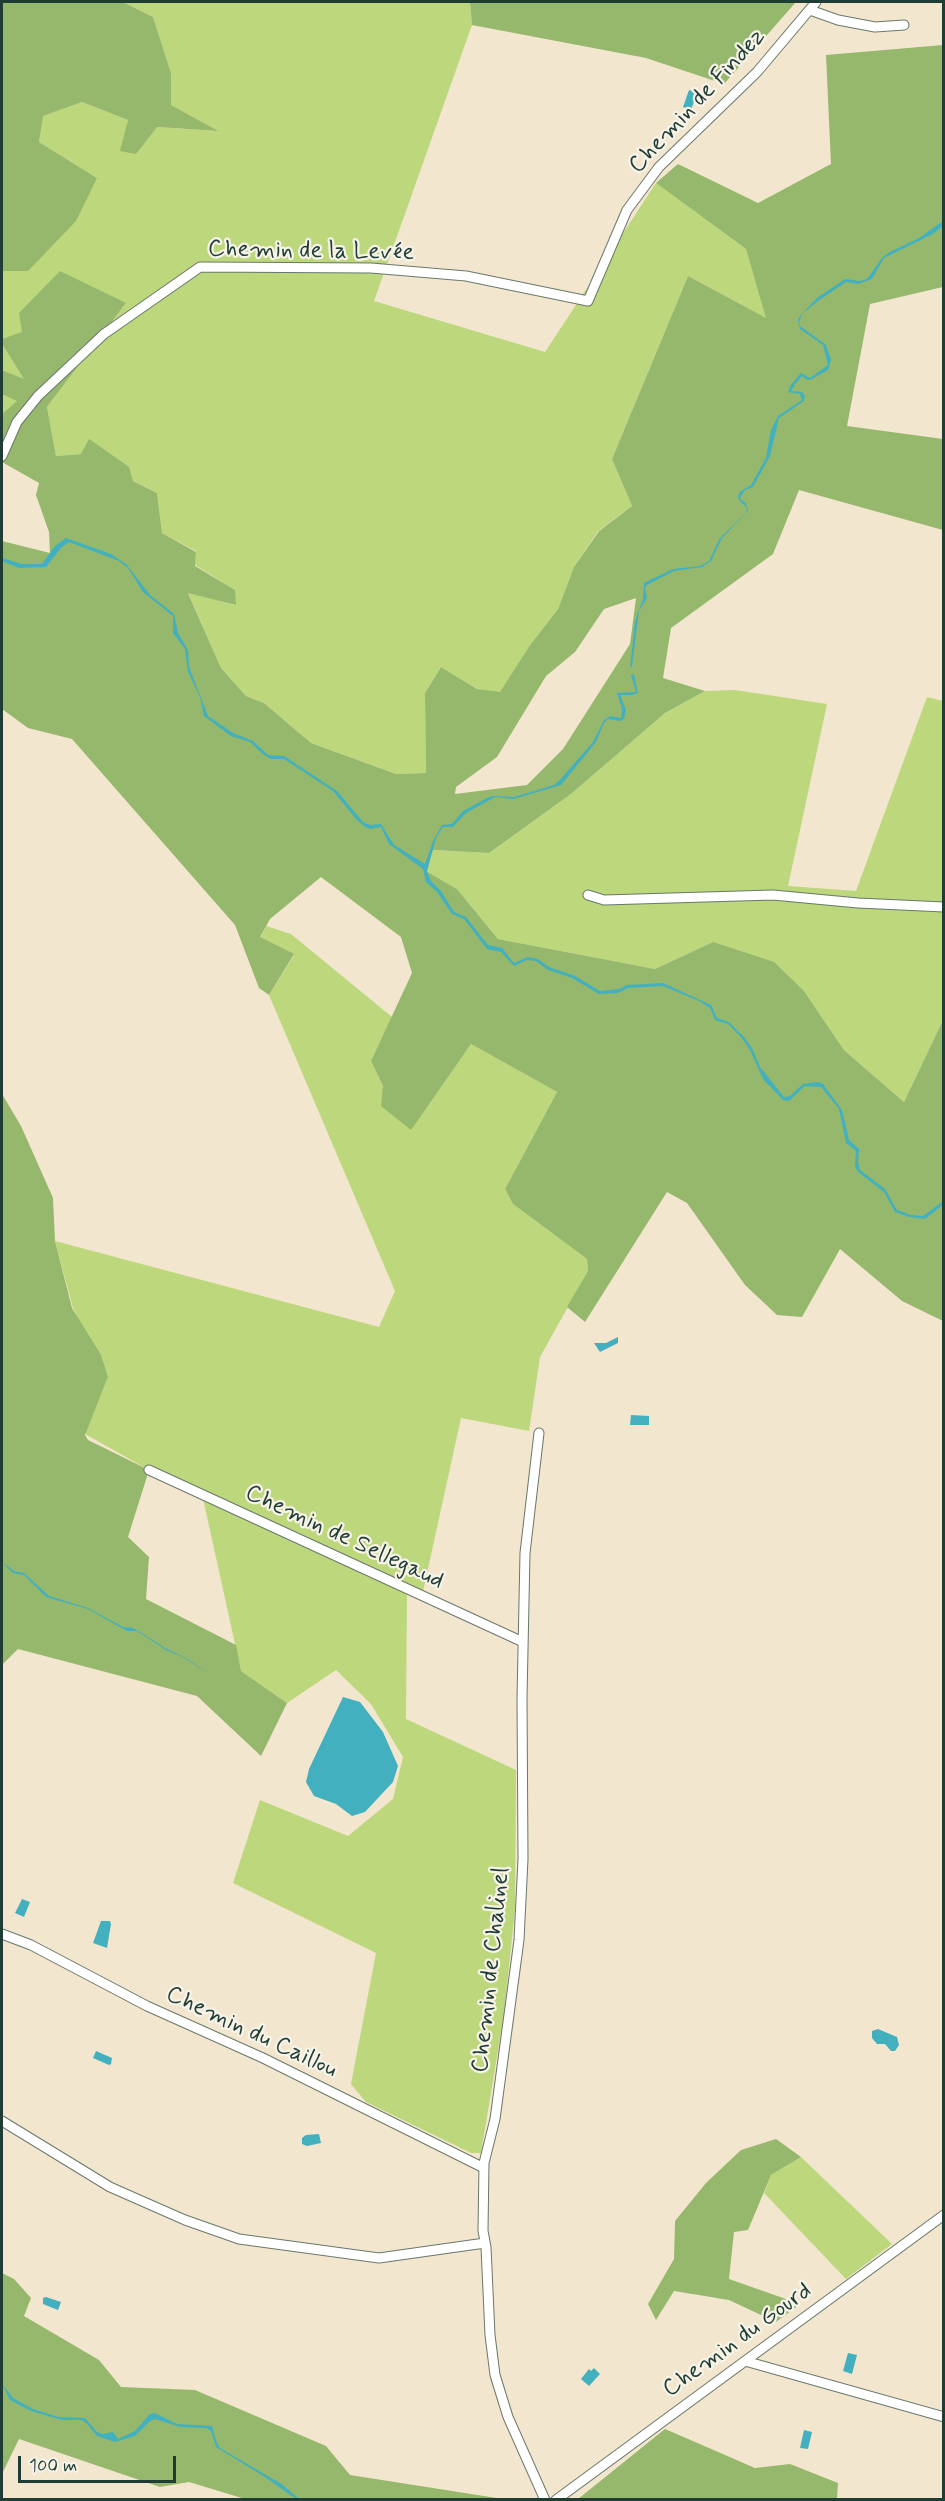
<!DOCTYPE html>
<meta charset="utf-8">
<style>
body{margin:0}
#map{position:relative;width:945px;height:2501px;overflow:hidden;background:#f3e6ce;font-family:Mynerve,sans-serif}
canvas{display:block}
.frame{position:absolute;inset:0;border:3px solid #1f3d34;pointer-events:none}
.scale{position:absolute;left:18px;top:2456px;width:158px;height:27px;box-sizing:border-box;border:3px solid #1f3d34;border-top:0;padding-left:8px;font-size:18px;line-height:21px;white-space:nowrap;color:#1f3d34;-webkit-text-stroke:4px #f7f3e8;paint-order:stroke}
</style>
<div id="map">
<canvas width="945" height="2501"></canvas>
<div class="frame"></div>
<div class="scale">100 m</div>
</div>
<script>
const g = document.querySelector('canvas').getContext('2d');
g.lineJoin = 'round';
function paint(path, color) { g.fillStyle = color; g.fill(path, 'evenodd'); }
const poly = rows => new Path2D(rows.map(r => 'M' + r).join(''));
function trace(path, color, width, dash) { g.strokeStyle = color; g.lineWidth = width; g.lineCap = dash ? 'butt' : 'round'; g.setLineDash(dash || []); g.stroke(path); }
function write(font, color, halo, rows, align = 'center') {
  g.font = font + ' Mynerve,sans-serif'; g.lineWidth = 4.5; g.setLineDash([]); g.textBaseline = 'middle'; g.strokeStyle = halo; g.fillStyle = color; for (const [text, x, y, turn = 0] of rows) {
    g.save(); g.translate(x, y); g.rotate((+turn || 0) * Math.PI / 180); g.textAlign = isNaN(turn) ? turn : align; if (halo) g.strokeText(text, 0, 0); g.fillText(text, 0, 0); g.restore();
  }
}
paint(poly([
 [123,2,470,2,472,25,374,301,545,352,656,183,746,249,767,319,688,276,612,459,632,506,598,531,574,567,558,609,530,645,500,693,477,689,441,667,425,693,426,773,396,774,311,743,264,703,246,696,221,668,188,592,235,605,235,590,195,565,196,551,162,533,157,493,81,454,56,456,47,407,126,303,2,339,2,271,28,271,97,178,39,142,42,116,82,102,128,120,121,151,156,127,216,131,171,105,171,73,153,17],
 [2,344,25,380,2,370],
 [2,394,18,401,2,414],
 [735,690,827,704,788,886,856,891,927,697,943,701,943,1020,904,1102,844,1050,804,991,713,942,655,969,498,939,457,889,423,870,432,850,489,853,571,794,665,713,705,691],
 [266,926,291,934,392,1017,371,1061,383,1086,411,1129,471,1044,557,1092,505,1189,513,1204,587,1259,588,1271,540,1357,529,1431,461,1418,422,1596,407,1590,406,1719,516,1770,515,1909,504,2014,481,2153,471,2153,366,2102,351,2084,376,1953,233,1883,260,1800,348,1836,393,1799,403,1757,371,1704,336,1670,287,1703,241,1671,202,1494,149,1470,85,1434,108,1377,73,1308,55,1241,379,1327,395,1291,269,995,294,955,260,938],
 [801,2157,892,2244,846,2279,764,2193,771,2175]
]), '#bcd77c');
paint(poly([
 [2,2,123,2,153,17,171,73,171,105,218,131,157,127,136,154,120,151,128,120,82,102,43,116,39,142,97,178,76,221,28,271,2,271],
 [470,2,796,2,724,84,646,58,472,25],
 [943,45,943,287,870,304,847,426,943,439,943,530,799,490,773,554,671,628,663,678,705,691,665,713,571,794,489,853,433,850,424,870,457,889,498,939,655,969,713,942,774,962,804,991,844,1050,904,1102,943,1020,943,1321,902,1301,840,1249,802,1317,777,1315,745,1285,687,1203,667,1192,585,1322,567,1307,588,1271,587,1259,513,1204,505,1189,557,1092,471,1044,411,1130,381,1106,383,1086,371,1061,412,973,401,937,321,877,270,919,260,937,294,954,269,995,259,988,235,925,72,739,28,728,2,709,2,541,50,553,49,532,36,495,39,483,2,462,2,414,17,401,2,394,2,370,24,379,2,344,2,339,22,332,19,313,60,271,126,303,47,407,56,456,81,454,89,439,129,467,133,481,157,493,162,533,196,552,195,566,235,590,236,605,188,593,221,668,246,696,264,703,311,743,396,774,426,773,425,693,441,667,477,689,500,692,530,645,558,609,574,567,599,531,632,506,612,459,688,276,766,318,746,249,656,183,678,164,758,203,831,164,826,55],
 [636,598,630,644,563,749,527,785,455,794,456,787,497,757,546,676,575,652,604,609],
 [2,1094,21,1126,53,1198,55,1241,72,1308,101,1355,108,1377,85,1435,88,1440,149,1470,128,1537,149,1557,146,1599,236,1645,241,1671,287,1703,261,1756,197,1696,18,1649,2,1665],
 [776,2139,801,2157,771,2175,748,2230,734,2232,729,2279,800,2304,776,2322,729,2300,674,2291,656,2320,648,2304,674,2259,675,2221,706,2183,741,2150],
 [2,2273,14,2279,31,2298,24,2316,99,2360,121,2387,195,2390,326,2446,350,2475,503,2499,245,2499,189,2482,160,2487,19,2439,2,2474],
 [665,2429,755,2468,790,2464,838,2483,837,2499,578,2499]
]), '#95b86c');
paint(poly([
 [689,90,697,93,691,110,683,107],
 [943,221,943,226,933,234,884,258,872,279,858,284,846,282,818,301,802,314,799,322,800,326,826,345,831,360,828,370,812,379,807,380,802,376,795,384,791,391,802,392,805,396,804,401,779,418,770,456,753,487,745,490,741,496,740,499,746,503,748,511,722,538,711,561,702,567,674,571,647,585,645,588,647,598,639,611,632,666,630,668,635,621,643,599,644,583,673,569,700,566,709,561,720,538,746,513,747,508,739,500,738,496,741,491,751,485,766,458,771,430,778,416,802,400,800,394,788,392,790,386,801,373,810,378,828,365,823,345,800,329,798,320,800,316,817,298,845,279,860,281,867,279,882,258,888,253,919,238],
 [66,538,111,554,126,564,150,595,174,614,178,633,188,650,189,667,208,716,233,733,253,741,268,755,284,756,337,791,363,822,370,825,381,824,394,845,425,864,433,841,442,825,452,824,463,811,489,797,494,796,514,797,554,785,559,781,593,742,604,720,611,716,621,718,622,709,617,693,636,692,631,675,634,674,638,693,632,695,620,695,626,710,624,719,620,721,608,719,604,723,596,742,561,785,514,799,495,797,466,813,453,827,443,827,436,838,427,871,431,881,441,891,454,912,466,917,488,945,502,948,514,963,528,957,538,959,549,967,575,976,600,991,620,989,626,985,663,983,711,1005,717,1018,729,1022,744,1037,752,1048,760,1067,784,1097,790,1096,803,1084,818,1082,823,1084,842,1110,849,1140,859,1149,858,1162,860,1170,885,1189,897,1210,911,1215,923,1216,942,1202,943,1205,925,1219,909,1217,895,1212,884,1192,858,1172,855,1166,856,1151,846,1143,839,1109,821,1087,805,1086,789,1101,783,1100,763,1079,750,1050,741,1037,728,1024,715,1020,710,1008,699,1001,663,986,628,988,618,993,599,994,572,978,548,970,536,961,527,960,514,966,501,952,487,949,464,919,452,914,437,892,426,882,423,869,389,844,381,827,370,829,365,827,356,819,333,791,284,759,271,759,264,755,250,742,231,736,204,716,200,697,188,672,185,649,173,633,173,616,143,592,128,568,119,561,69,542,61,548,46,567,19,568,2,561,2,558,22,564,42,564,55,546],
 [618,1337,618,1343,600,1352,594,1343,606,1343],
 [631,1415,649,1416,649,1425,630,1425],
 [2,1562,14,1571,24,1573,49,1596,88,1608,123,1627,133,1628,140,1632,165,1648,186,1658,211,1675,183,1657,166,1650,137,1631,127,1631,88,1609,46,1597,24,1575,13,1573],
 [343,1697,360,1702,383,1732,398,1766,393,1782,365,1812,352,1816,336,1804,314,1796,306,1782,309,1769],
 [22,1899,30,1902,24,1917,15,1913],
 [101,1921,110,1921,111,1924,107,1948,93,1943],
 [878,2029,897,2037,899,2045,895,2051,891,2051,885,2044,877,2044,872,2038,872,2031],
 [96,2051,112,2058,111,2064,109,2065,93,2058],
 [319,2134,321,2143,307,2146,302,2144,302,2138,306,2135],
 [46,2297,61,2302,58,2310,43,2304,43,2298],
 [848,2353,857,2355,852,2374,843,2371],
 [594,2368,600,2374,589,2386,581,2379,589,2369,591,2371],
 [2,2384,13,2398,33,2409,58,2417,85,2418,97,2432,103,2434,113,2432,118,2439,135,2431,150,2414,155,2413,177,2424,212,2426,216,2441,220,2448,283,2485,299,2499,296,2499,265,2477,216,2447,211,2431,206,2428,180,2427,155,2419,149,2422,135,2436,115,2442,97,2436,88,2425,82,2420,62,2420,31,2411,10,2400],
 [804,2430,812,2432,808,2449,800,2448]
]), '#42b0bf');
const minor = poly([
 [810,10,838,20,875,27,904,25],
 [2,456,17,422,38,396,104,334,200,267,371,268,466,276,588,301,627,210,659,167,757,72,816,2],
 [588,895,604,900,773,895,858,903,944,907],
 [539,1433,525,1553,522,1698,523,1859,519,1940,495,2119,484,2163,483,2231,486,2247,490,2335,495,2375,508,2417,545,2500],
 [149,1470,523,1642],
 [2,1934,31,1945,147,2006,263,2058,484,2168],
 [2,2121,110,2187,185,2220,239,2239,379,2258,485,2243],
 [745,2361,944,2417],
 [556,2500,944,2215]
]);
trace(minor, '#69786a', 11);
trace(minor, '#fff', 9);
write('24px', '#1f3d34', '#f7f3e8', [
 ["Chemin de Findez",698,102,-47],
 ["Chemin de la Levée",311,252,1],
 ["Chemin de Sellegaud",344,1538,25],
 ["Chemin de Chalinel",492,1970,-84],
 ["Chemin du Caillou",251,2033,25],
 ["Chemin du Gourd",738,2341,-36]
]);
</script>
